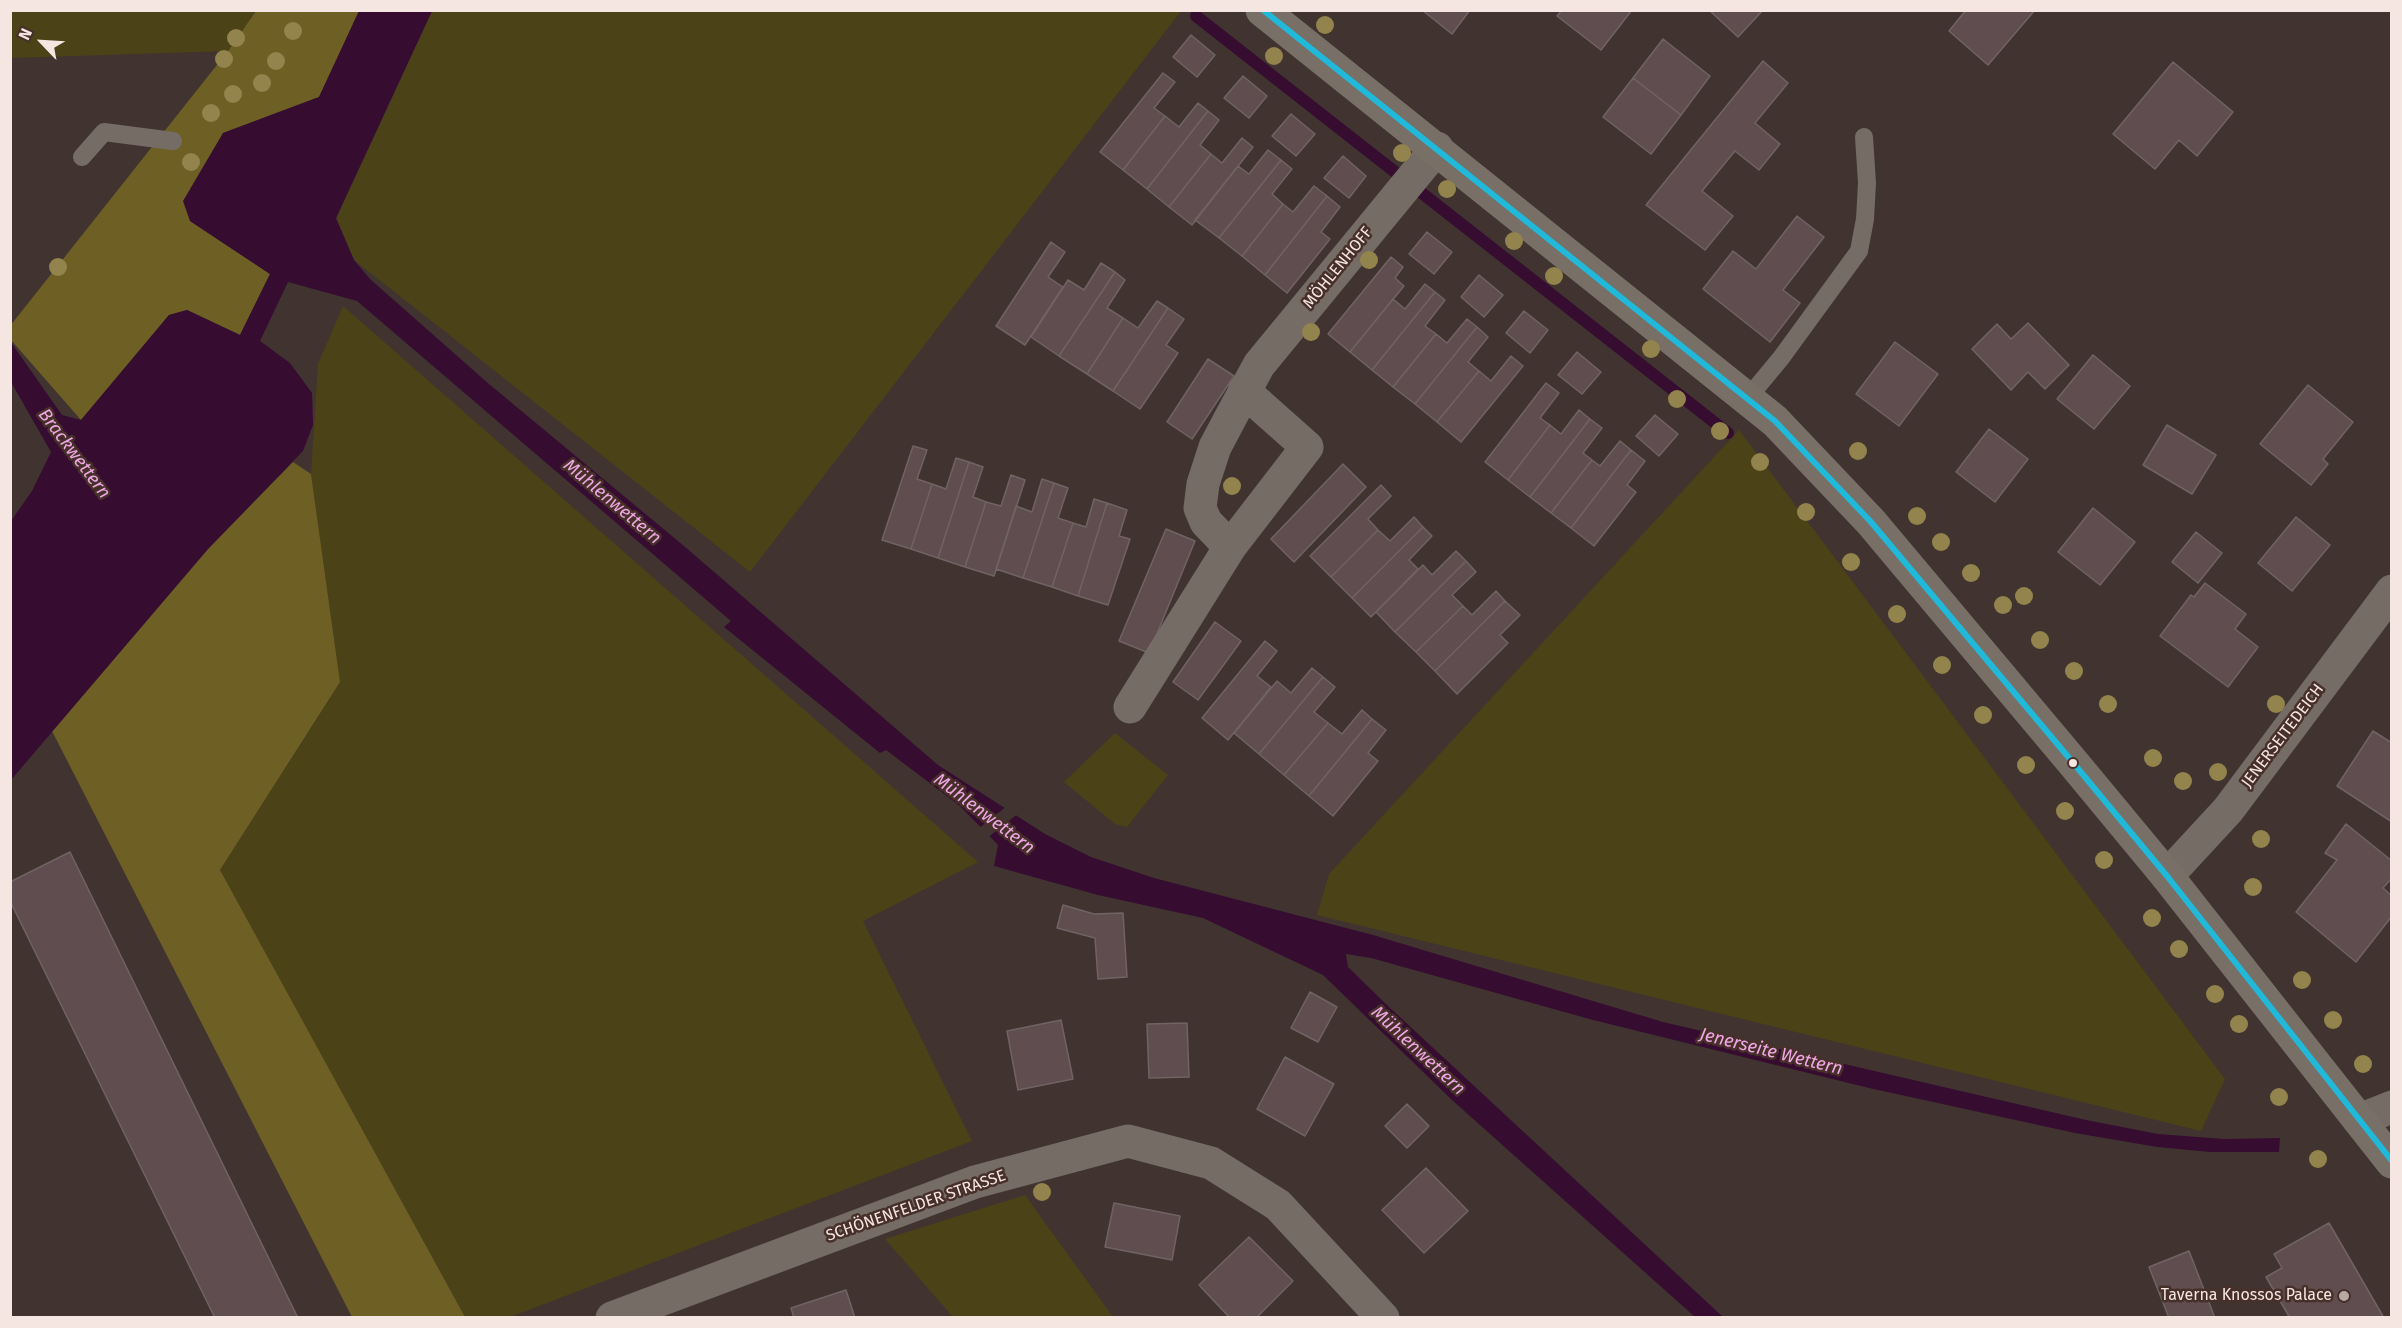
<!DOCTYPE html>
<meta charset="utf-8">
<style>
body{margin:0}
#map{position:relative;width:2402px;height:1328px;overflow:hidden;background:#413430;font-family:"Fira Sans",sans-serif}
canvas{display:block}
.frame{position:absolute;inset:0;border:12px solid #f6e6e2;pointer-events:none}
.north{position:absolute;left:12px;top:12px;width:60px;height:60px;-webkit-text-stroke:4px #47302a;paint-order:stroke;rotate:295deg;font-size:16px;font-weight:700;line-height:24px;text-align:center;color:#f6e6e2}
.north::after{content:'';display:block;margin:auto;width:21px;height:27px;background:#f6e6e2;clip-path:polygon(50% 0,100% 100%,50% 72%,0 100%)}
</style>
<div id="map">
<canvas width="2402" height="1328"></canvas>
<div class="frame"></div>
<div class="north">N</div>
</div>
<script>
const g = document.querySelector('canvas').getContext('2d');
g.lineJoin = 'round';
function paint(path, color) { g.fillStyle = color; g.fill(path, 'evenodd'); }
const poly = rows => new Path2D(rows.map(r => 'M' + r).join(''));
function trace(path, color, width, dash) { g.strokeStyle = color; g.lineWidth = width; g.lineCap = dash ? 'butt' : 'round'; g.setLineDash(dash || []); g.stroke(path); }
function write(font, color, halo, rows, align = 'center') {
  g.font = font + ' "Fira Sans",sans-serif'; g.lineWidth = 5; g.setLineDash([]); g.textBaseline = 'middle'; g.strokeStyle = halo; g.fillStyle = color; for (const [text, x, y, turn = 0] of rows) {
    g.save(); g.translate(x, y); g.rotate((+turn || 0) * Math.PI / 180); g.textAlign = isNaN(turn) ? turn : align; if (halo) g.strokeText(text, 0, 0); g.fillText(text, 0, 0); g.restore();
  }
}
paint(poly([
 [10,11,256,11,228,51,11,58],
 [432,11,1181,11,750,572,354,260,336,219],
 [343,306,978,862,863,921,972,1141,510,1317,465,1317,220,870,340,682,311,474,318,364],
 [1739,430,2225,1079,2201,1131,1317,915,1329,874],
 [1115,733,1168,775,1127,827,1115,824,1064,782],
 [1025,1195,1113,1317,953,1317,885,1239]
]), '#4b4218');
paint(poly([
 [256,11,359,11,319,97,223,133,190,221,270,274,240,335,187,310,169,315,81,420,11,340,10,326,228,51],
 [293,462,311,474,340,682,220,870,465,1317,352,1317,52,731,208,549]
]), '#6e6024');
paint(poly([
 [359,11,432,11,336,218,354,260,370,279,489,384,684,546,938,765,1045,834,1091,857,1154,878,1373,935,1663,1022,2086,1120,2158,1134,2224,1139,2280,1138,2279,1152,2210,1152,2157,1147,2075,1133,1869,1088,1593,1020,1371,958,1346,954,1348,967,1388,1006,1723,1317,1695,1317,1452,1100,1323,975,1203,918,1098,895,994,866,998,845,960,806,886,750,880,753,724,627,731,621,357,301,288,282,260,341,290,363,312,393,313,425,303,451,208,549,11,780,11,521,32,491,51,452,11,382,10,341,62,415,81,420,169,315,187,310,240,335,270,274,190,221,183,201,223,133,319,97]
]), '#360c31');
paint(poly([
 [1007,806,1019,813,987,838,978,829]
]), '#413430');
trace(poly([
 [1196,16,1728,433]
]), '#360c31', 12);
const building = poly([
 [1422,10,1470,10,1452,34,1422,10],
 [1562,10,1632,10,1601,50,1557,16,1562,10],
 [1709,10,1763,10,1738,37,1709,10],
 [1966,10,2035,10,1988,65,1949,31,1966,10],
 [1191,35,1215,55,1197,77,1173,57,1191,35],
 [1663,39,1710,76,1681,115,1633,78,1663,39],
 [1763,61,1788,83,1755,123,1780,144,1759,170,1735,151,1702,191,1733,216,1705,250,1646,205,1763,61],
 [2173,62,2233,112,2197,156,2179,140,2155,169,2113,134,2173,62],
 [1163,73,1175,82,1154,108,1165,116,1123,170,1100,152,1163,73],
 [1243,76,1267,96,1249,118,1224,98,1243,76],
 [1633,78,1681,115,1651,154,1603,117,1633,78],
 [1198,103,1208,111,1147,189,1123,170,1165,116,1179,127,1198,103],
 [1208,111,1219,120,1200,145,1211,154,1169,207,1147,189,1208,111],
 [1291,114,1315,134,1296,156,1272,136,1291,114],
 [1242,138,1253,147,1192,225,1169,207,1211,154,1222,163,1242,138],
 [1268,150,1281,160,1219,238,1195,220,1238,166,1249,174,1268,150],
 [1343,156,1366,176,1349,198,1324,178,1343,156],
 [1281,160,1292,169,1272,194,1283,204,1242,256,1219,238,1281,160],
 [1314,186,1327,196,1265,275,1242,256,1283,204,1293,212,1314,186],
 [1327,196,1340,207,1321,232,1330,239,1287,293,1265,275,1327,196],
 [1797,216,1824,237,1783,290,1800,303,1770,342,1703,289,1733,251,1756,269,1797,216],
 [1427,232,1452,252,1434,274,1409,254,1427,232],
 [1051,242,1065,252,1048,277,1063,287,1025,345,996,326,1051,242],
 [1391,257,1403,267,1395,278,1404,286,1350,352,1328,334,1391,257],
 [1101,263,1115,272,1059,356,1031,337,1068,280,1084,290,1101,263],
 [1115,272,1125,280,1107,308,1123,318,1087,374,1059,356,1115,272],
 [1479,275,1503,295,1484,317,1461,297,1479,275],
 [1425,284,1435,292,1372,370,1350,352,1393,299,1405,309,1425,284],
 [1435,292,1445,300,1425,326,1436,334,1393,387,1372,370,1435,292],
 [1157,301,1168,308,1113,391,1087,374,1123,318,1138,328,1157,301],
 [1168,308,1184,319,1166,345,1178,353,1140,409,1113,391,1168,308],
 [1524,311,1548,330,1530,353,1506,333,1524,311],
 [1467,319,1477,327,1415,404,1393,387,1436,334,1447,343,1467,319],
 [2028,323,2069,365,2045,389,2028,372,2011,390,1972,349,1997,324,2011,339,2028,323],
 [1477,327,1488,337,1468,362,1479,371,1437,422,1415,404,1477,327],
 [1895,342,1938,374,1899,426,1856,394,1895,342],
 [1577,352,1601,372,1582,394,1558,375,1577,352],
 [2093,355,2130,386,2094,429,2057,399,2093,355],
 [1511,356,1523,366,1461,442,1437,422,1479,371,1491,381,1511,356],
 [1208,359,1234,376,1192,439,1167,422,1208,359],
 [1546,383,1559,393,1540,418,1550,425,1508,480,1485,462,1546,383],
 [2308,385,2353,422,2323,459,2328,464,2311,485,2260,444,2308,385],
 [1579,410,1590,419,1530,497,1508,480,1550,425,1561,434,1579,410],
 [1655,415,1678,434,1659,456,1636,436,1655,415],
 [1590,419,1602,428,1583,453,1592,460,1551,513,1530,497,1590,419],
 [2167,425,2216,455,2192,494,2143,465,2167,425],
 [1989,429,2028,459,1995,502,1956,472,1989,429],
 [1620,441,1631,450,1571,528,1551,513,1592,460,1600,466,1620,441],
 [913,446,927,450,917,479,932,484,911,549,882,540,913,446],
 [1631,450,1645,461,1627,485,1636,492,1594,546,1571,528,1631,450],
 [956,458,969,462,938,558,911,549,932,484,946,489,956,458],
 [969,462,983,467,973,497,986,502,965,567,938,558,969,462],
 [1343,464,1366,487,1294,562,1271,539,1343,464],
 [1011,475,1025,480,994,576,965,567,986,502,1001,506,1011,475],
 [1042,479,1054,483,1023,578,996,569,1016,506,1032,512,1042,479],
 [1054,483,1068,488,1058,518,1073,523,1052,587,1023,578,1054,483],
 [1381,485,1391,496,1368,519,1378,530,1331,577,1310,556,1381,485],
 [1094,499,1107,503,1078,596,1052,587,1073,523,1086,527,1094,499],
 [1107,503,1127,510,1119,536,1130,539,1108,605,1078,596,1107,503],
 [2093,508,2135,542,2100,585,2058,552,2093,508],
 [1414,517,1423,527,1352,598,1331,577,1378,530,1390,541,1414,517],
 [2296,517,2330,545,2292,591,2258,563,2296,517],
 [1423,527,1432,536,1409,560,1418,569,1371,617,1352,598,1423,527],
 [1166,529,1195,541,1149,653,1119,641,1166,529],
 [2196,532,2222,553,2198,583,2172,562,2196,532],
 [1456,551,1466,561,1395,632,1376,612,1423,565,1432,575,1456,551],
 [1466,561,1476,572,1452,595,1463,606,1416,652,1395,632,1466,561],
 [2205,583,2246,614,2235,629,2258,647,2228,687,2160,636,2191,595,2194,597,2205,583],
 [1496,591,1505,601,1435,671,1416,652,1463,606,1472,615,1496,591],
 [1505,601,1520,615,1500,635,1508,643,1457,694,1435,671,1505,601],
 [1215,622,1241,641,1198,700,1173,682,1215,622],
 [1265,641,1277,651,1257,676,1271,687,1228,740,1202,718,1265,641],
 [1312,668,1323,677,1259,754,1234,733,1277,681,1291,693,1312,668],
 [1323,677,1335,687,1314,712,1328,723,1284,775,1259,754,1323,677],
 [1362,710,1372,719,1309,796,1284,775,1328,723,1342,734,1362,710],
 [1372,719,1386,730,1368,753,1378,761,1333,816,1309,796,1372,719],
 [2373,731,2392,743,2392,822,2337,786,2373,731],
 [2346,824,2392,861,2392,878,2383,888,2392,896,2392,916,2356,962,2296,912,2337,860,2325,853,2346,824],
 [70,852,298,1318,215,1318,10,901,10,882,70,852],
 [1063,905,1094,914,1123,913,1127,977,1098,979,1095,938,1057,928,1063,905],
 [1310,992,1337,1007,1318,1042,1291,1028,1310,992],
 [1061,1020,1073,1079,1018,1090,1007,1031,1061,1020],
 [1187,1023,1189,1077,1149,1078,1147,1024,1187,1023],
 [1285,1057,1334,1084,1305,1136,1257,1109,1285,1057],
 [1407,1104,1429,1126,1407,1148,1385,1126,1407,1104],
 [1426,1168,1468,1211,1424,1253,1382,1210,1426,1168],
 [1114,1203,1180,1216,1172,1260,1105,1247,1114,1203],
 [2329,1223,2384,1318,2290,1318,2266,1277,2282,1268,2274,1254,2329,1223],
 [1249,1237,1293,1281,1256,1318,1230,1318,1199,1285,1249,1237],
 [2189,1251,2215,1318,2169,1318,2149,1267,2189,1251],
 [846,1290,855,1318,794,1318,791,1308,846,1290]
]);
paint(building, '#604d4f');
trace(building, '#6f6463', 1.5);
trace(poly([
 [82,157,104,132,173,141],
 [1747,399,1781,358,1859,251,1865,219,1867,183,1864,137]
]), '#756c66', 18);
trace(poly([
 [1230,547,1206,522,1200,508,1203,484,1215,447,1233,413,1259,365,1437,148],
 [1130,707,1230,547,1307,447,1244,391],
 [2167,876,2228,810,2392,591],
 [2359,1120,2392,1107],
 [612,1318,975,1182,1128,1141,1211,1163,1278,1205,1383,1318]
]), '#756c66', 33);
trace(poly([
 [1262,10,1775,421,1871,522,2075,765,2167,876,2392,1162]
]), '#786f67', 33);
trace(poly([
 [1263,10,1775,421,1871,522,2075,765,2167,876,2392,1161]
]), '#20b9da', 6);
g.fillStyle = '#93834c';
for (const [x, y] of [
 [1325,25],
 [293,31],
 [236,38],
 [1274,56],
 [224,59],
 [276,61],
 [262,83],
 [233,94],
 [211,113],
 [1402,153],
 [191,162],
 [1447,189],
 [1514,241],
 [1369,260],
 [58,267],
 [1554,276],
 [1311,332],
 [1651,349],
 [1677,399],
 [1720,431],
 [1858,451],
 [1760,462],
 [1232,486],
 [1806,512],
 [1917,516],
 [1941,542],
 [1851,562],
 [1971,573],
 [2024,596],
 [2003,605],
 [1897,614],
 [2040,640],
 [1942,665],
 [2074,671],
 [2108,704],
 [2276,704],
 [1983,715],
 [2153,758],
 [2026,765],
 [2218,772],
 [2183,781],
 [2065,811],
 [2261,839],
 [2104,860],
 [2253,887],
 [2152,918],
 [2179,949],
 [2302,980],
 [2215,994],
 [2333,1020],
 [2239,1024],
 [2363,1064],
 [2279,1097],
 [2318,1159],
 [1042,1192]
]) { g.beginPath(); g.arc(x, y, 9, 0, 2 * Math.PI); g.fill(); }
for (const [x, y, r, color] of [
 [2073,763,5,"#f6e6e2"],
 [2344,1296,6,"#b7a8a4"]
]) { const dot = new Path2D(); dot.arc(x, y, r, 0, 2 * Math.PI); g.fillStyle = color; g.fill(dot); trace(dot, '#47302a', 2); }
write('16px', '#f6e6e2', '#47302a', [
 ["MÖHLENHOFF",1338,268,-51],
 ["JENERSEITEDEICH",2283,736,-53],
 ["SCHÖNENFELDER STRASSE",916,1206,-19]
]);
write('16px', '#f6e6e2', '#47302a', [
 ["Taverna Knossos Palace",2332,1296]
], 'right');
write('italic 18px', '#f1a7e6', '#47302a', [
 ["Brackwettern",74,454,53],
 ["Mühlenwettern",612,502,40],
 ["Mühlenwettern",984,814,37],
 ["Mühlenwettern",1418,1051,43],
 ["Jenerseite Wettern",1771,1052,14]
]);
</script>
